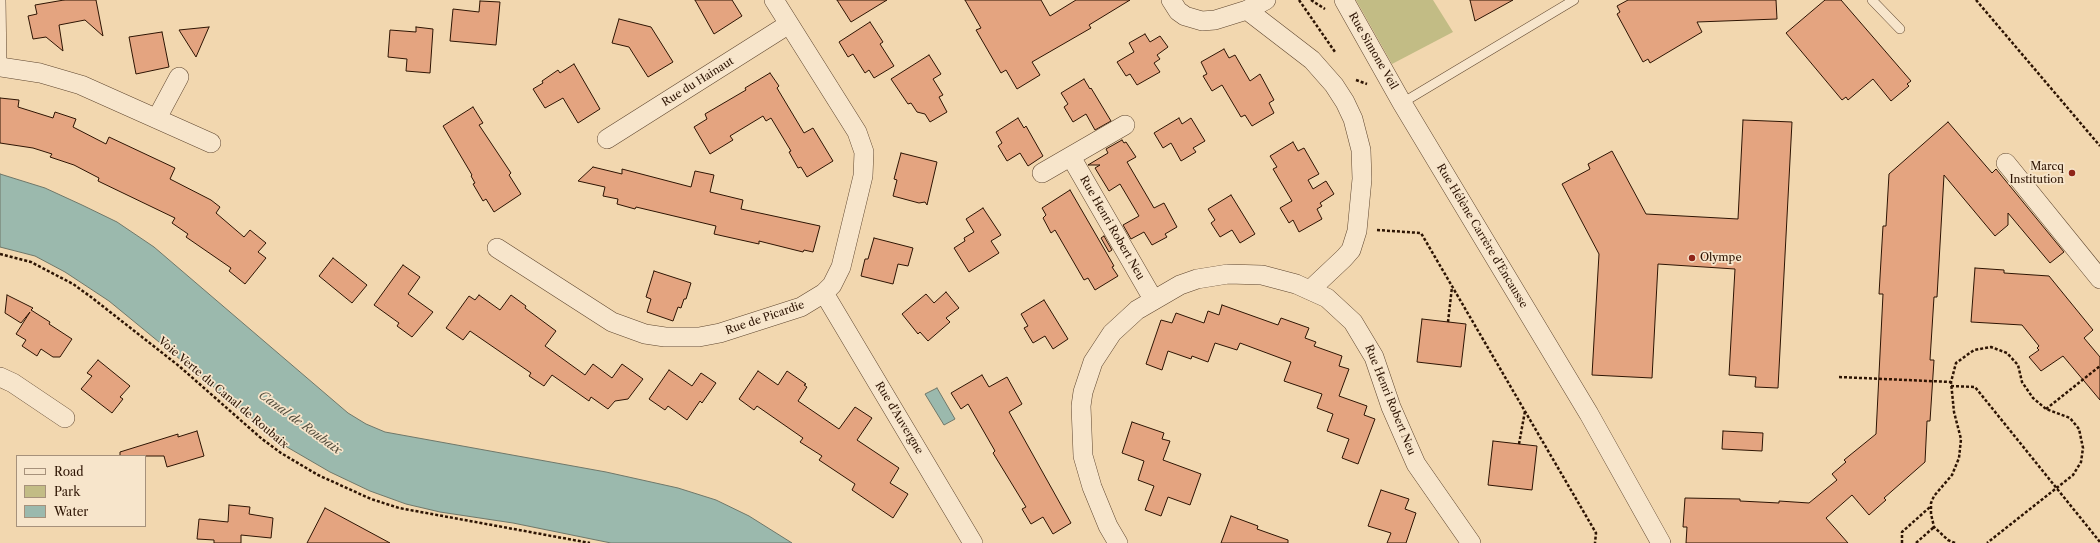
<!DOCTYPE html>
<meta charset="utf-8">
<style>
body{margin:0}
#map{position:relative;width:2100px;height:543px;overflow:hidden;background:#f2d7af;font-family:"Libre Caslon Text",serif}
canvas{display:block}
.legend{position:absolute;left:16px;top:455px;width:130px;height:72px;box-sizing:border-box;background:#f7e5cb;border:1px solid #a6917b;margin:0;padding:5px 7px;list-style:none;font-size:12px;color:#2d1403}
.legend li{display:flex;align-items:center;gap:8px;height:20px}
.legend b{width:20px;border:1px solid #a6917b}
</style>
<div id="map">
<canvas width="2100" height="543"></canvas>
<ul class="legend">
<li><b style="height:5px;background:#f7e5cb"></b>Road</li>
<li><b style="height:11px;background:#c2bc85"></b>Park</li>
<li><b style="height:11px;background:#9bb9ad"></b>Water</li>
</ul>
</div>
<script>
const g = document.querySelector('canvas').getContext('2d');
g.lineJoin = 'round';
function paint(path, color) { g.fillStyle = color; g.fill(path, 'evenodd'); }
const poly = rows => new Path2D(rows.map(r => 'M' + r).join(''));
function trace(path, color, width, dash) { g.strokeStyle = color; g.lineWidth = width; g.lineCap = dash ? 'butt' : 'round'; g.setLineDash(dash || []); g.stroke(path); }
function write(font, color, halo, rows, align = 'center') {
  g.font = font + ' "Libre Caslon Text",serif'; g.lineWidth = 3.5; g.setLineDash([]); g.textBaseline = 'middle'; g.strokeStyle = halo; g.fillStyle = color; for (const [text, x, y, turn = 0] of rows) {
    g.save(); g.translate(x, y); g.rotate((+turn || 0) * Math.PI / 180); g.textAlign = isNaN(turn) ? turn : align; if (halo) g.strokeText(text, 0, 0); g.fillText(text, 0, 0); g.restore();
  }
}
paint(poly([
 [1356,0,1433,0,1453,32,1392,64]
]), '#c2bc85');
const water = poly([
 [0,174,45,188,82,205,117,222,154,247,348,413,366,424,385,432,606,472,678,488,716,500,749,516,792,543,611,543,513,523,440,512,406,504,370,491,330,472,287,447,109,301,65,272,35,256,0,247,0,174],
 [937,388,955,419,944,425,925,394,937,388]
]);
paint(water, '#9bb9ad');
trace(water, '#6f7769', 1);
const building = poly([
 [64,0,96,0,103,36,85,20,59,25,63,51,46,37,33,39,28,16,37,14,35,5,64,0],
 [695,0,732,0,742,16,714,34,695,0],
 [837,0,887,0,851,22,837,0],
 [965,0,1041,0,1050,16,1076,0,1130,0,1089,25,1091,28,1032,62,1040,75,1017,89,1006,70,1001,73,976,30,981,28,965,0],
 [1470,0,1513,0,1475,21,1470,0],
 [1628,0,1776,0,1777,19,1697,22,1702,32,1650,63,1648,59,1643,62,1617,14,1620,12,1617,6,1628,0],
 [1825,0,1841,0,1911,81,1907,84,1909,86,1891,101,1873,79,1848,100,1846,97,1842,100,1786,33,1825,0],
 [480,1,500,2,496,45,450,41,453,9,479,12,480,1],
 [619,19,651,27,673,62,648,77,629,47,612,43,619,19],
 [870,22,883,42,880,44,894,66,874,78,869,70,865,73,853,54,848,57,839,42,870,22],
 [209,27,196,57,179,30,209,27],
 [416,27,433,29,430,73,406,71,407,59,388,57,390,30,416,32,416,27],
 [162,32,169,67,136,74,129,37,162,32],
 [1145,34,1150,42,1160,36,1168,47,1157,55,1160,59,1154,63,1160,72,1137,85,1130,74,1126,76,1117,62,1134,52,1129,43,1145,34],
 [1224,49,1229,58,1235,55,1250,81,1260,74,1274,100,1269,103,1274,113,1252,126,1245,115,1241,117,1222,85,1212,91,1203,76,1207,74,1201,62,1224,49],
 [929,55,941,74,933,79,943,95,939,97,947,112,930,122,925,114,917,112,911,103,908,104,891,79,929,55],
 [574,64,600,109,578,123,563,98,545,108,533,89,543,83,542,81,558,70,560,73,574,64],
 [770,73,779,86,777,88,804,133,813,128,833,161,807,177,801,167,798,168,789,152,791,151,771,118,766,121,763,116,730,136,733,140,710,154,694,127,707,119,705,114,746,90,745,88,770,73],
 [1084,79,1090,89,1091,88,1111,121,1095,130,1086,114,1073,122,1064,107,1068,104,1061,93,1084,79],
 [0,98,19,100,18,107,53,118,55,112,76,119,73,127,106,144,109,137,175,168,170,179,211,200,220,207,216,213,244,237,250,230,266,243,258,252,266,258,245,284,229,271,231,268,186,237,188,234,172,223,175,218,98,181,99,178,74,165,50,157,52,154,33,148,0,143,0,98],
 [473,107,483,123,479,125,511,173,509,175,521,194,494,212,486,199,483,201,473,184,475,183,471,176,472,175,443,126,473,107],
 [1018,118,1024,128,1026,126,1043,156,1028,166,1020,153,1007,161,998,146,1002,143,996,132,1018,118],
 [1179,118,1182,124,1191,118,1205,141,1193,148,1196,152,1181,161,1171,143,1163,148,1154,133,1179,118],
 [1743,120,1792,122,1778,388,1755,387,1756,377,1729,375,1735,269,1658,264,1652,378,1592,375,1599,254,1562,184,1590,169,1588,164,1612,151,1646,214,1738,219,1743,120],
 [1948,122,1992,173,1996,169,2064,252,2050,263,2008,213,2008,225,1995,236,1944,175,1937,297,1934,297,1930,360,1934,360,1930,421,1927,421,1925,462,1884,498,1886,500,1869,515,1852,495,1826,518,1848,543,1686,543,1687,527,1683,527,1685,498,1740,499,1740,501,1779,503,1779,501,1809,503,1837,480,1832,474,1846,462,1844,460,1876,434,1883,294,1879,294,1883,226,1886,226,1889,174,1948,122],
 [1122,140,1124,143,1126,142,1136,157,1127,162,1154,208,1164,203,1177,227,1165,234,1167,237,1152,245,1144,232,1131,239,1123,225,1139,216,1120,184,1109,191,1095,168,1100,165,1088,165,1108,153,1106,149,1122,140],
 [1293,142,1298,151,1304,148,1319,174,1308,180,1313,189,1326,181,1334,194,1320,203,1322,206,1317,209,1322,219,1299,232,1293,220,1289,223,1280,208,1292,201,1273,169,1277,167,1270,156,1293,142],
 [901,153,937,162,927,205,925,202,919,203,893,196,897,180,894,179,901,153],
 [593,167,622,174,622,169,691,187,695,171,714,175,710,192,743,200,741,209,820,226,813,252,804,250,803,252,759,241,759,244,714,234,716,226,636,207,635,209,617,204,618,199,603,196,605,187,578,181,593,167],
 [1070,190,1114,266,1112,267,1118,276,1095,290,1088,278,1084,280,1055,230,1051,233,1043,218,1046,215,1042,208,1070,190],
 [1231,195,1255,234,1240,243,1232,230,1220,237,1211,223,1215,220,1208,209,1231,195],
 [983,208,1001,235,991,241,999,253,969,272,954,248,965,241,964,238,974,232,966,219,983,208],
 [1104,236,1112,250,1109,252,1101,238,1104,236],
 [874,238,913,248,908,266,898,264,893,284,861,276,865,259,868,259,874,238],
 [333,258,367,285,352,303,319,276,333,258],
 [403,265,420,277,408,294,433,312,412,337,397,326,399,323,374,305,403,265],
 [1975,268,2004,270,2004,273,2049,276,2093,330,2084,338,2100,357,2100,400,2063,356,2041,371,2029,357,2039,350,2037,348,2039,346,2022,325,1971,322,1975,268],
 [654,271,691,283,686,299,684,299,681,308,678,307,673,321,647,312,651,299,646,297,654,271],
 [946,292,959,308,946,318,950,322,928,341,920,332,918,334,902,314,926,294,934,303,946,292],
 [7,295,33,308,31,310,50,322,49,324,72,339,60,357,53,357,41,349,37,356,22,346,26,340,16,334,30,312,21,323,5,313,7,295],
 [479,295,500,310,511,295,526,306,525,308,556,331,545,346,585,375,593,364,612,378,622,364,643,379,628,399,615,401,608,409,591,397,589,401,552,375,544,386,529,376,531,373,470,331,463,340,446,328,469,296,475,300,479,295],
 [1044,300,1068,339,1053,349,1045,336,1033,343,1024,328,1028,326,1021,314,1044,300],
 [1222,305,1278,325,1281,318,1309,328,1305,338,1316,342,1314,346,1342,356,1339,366,1349,369,1339,396,1367,406,1364,415,1375,419,1358,464,1342,458,1349,439,1327,431,1333,414,1317,408,1322,394,1284,381,1291,362,1240,343,1237,350,1215,343,1208,362,1192,356,1191,359,1168,351,1162,370,1146,364,1161,320,1172,323,1176,313,1204,323,1208,311,1219,315,1222,305],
 [1422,319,1466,324,1461,367,1417,362,1422,319],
 [98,360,130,386,120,397,123,399,112,413,81,389,92,376,87,373,98,360],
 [669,370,692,386,701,373,716,383,702,403,700,401,687,420,668,406,665,410,649,399,669,370],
 [758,371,778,385,787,371,806,384,804,385,807,387,798,401,839,429,855,407,872,418,857,440,899,468,890,483,908,494,893,518,852,490,855,484,819,460,822,456,800,442,803,438,757,406,754,410,739,399,758,371],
 [982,375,989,387,1007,377,1022,404,1009,412,1071,523,1053,534,1043,517,1031,524,1022,509,1026,507,993,453,995,451,968,404,961,409,951,393,982,375],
 [1132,422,1164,433,1162,439,1170,441,1163,460,1201,474,1190,505,1168,497,1161,516,1145,510,1154,486,1138,480,1144,461,1122,453,1132,422],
 [197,431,204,456,167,467,164,456,120,456,120,452,178,434,178,437,197,431],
 [1723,431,1763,433,1762,451,1722,449,1723,431],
 [1493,441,1537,446,1532,490,1488,485,1493,441],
 [1381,490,1409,499,1405,509,1416,513,1406,543,1387,543,1391,533,1368,526,1381,490],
 [229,505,250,507,249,514,273,518,271,538,241,535,241,543,214,543,214,540,197,539,199,519,228,522,229,505],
 [325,508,390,543,307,543,325,508],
 [1231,516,1258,526,1257,529,1288,540,1288,543,1221,543,1231,516]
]);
paint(building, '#e4a480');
trace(building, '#2d1403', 1);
const service = poly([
 [1,0,2,67],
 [1872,0,1900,29],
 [1402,103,1574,0]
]);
const minor = poly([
 [1171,0,1178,11,1185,16,1202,21,1215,20,1247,10,1312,60,1334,85,1345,102,1353,119,1361,150,1362,179,1357,231,1351,250,1344,258,1310,290],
 [1344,0,1402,103,1589,414,1661,543],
 [1247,10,1266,0],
 [0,67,40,73,81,85,211,143],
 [157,118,179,77],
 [607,139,789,24],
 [1071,157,1153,299],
 [2006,163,2100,279],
 [1042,173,1125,125],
 [497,248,612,322,645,334,665,337,699,337,720,333,801,307,824,293,832,285,841,267,863,176,864,152,857,132,774,0],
 [824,293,973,543],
 [0,377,13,383,65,418],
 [1118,543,1108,526,1092,487,1083,456,1081,406,1083,392,1093,362,1112,333,1137,310,1180,285,1197,279,1228,274,1262,275,1296,284,1327,298,1353,322,1374,357,1391,407,1416,464,1471,543]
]);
trace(service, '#5e452e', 10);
trace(minor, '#5e452e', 20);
trace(poly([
 [1299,0,1335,52],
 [1311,0,1325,9],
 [1976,0,2100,146],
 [1356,80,1367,84],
 [1377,230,1421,233,1596,533,1595,543],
 [0,254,31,262,73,284,91,297,179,366,262,439,281,453,318,475,371,499,399,508,590,543],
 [1448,322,1452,287],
 [1839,377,1951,382],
 [1951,386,1975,387,2100,542],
 [2046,409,2100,366],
 [1519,444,1525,411],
 [1902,543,1902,532,1930,507],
 [1916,543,1934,527],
 [1955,543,1948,540,1934,527,1931,514,1931,503,1934,496,1952,475,1959,458,1961,439,1954,412,1951,382,1956,363,1974,350,1991,347,2007,353,2018,365,2022,382,2033,398,2046,409,2070,418,2079,429,2083,448,2081,462,2073,475,1987,543]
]), '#2d1403', 2.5, [3, 2]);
trace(service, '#f7e5cb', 9);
trace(minor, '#f7e5cb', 19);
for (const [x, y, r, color] of [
 [2072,173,4,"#8f2418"],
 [1692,258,4,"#8f2418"]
]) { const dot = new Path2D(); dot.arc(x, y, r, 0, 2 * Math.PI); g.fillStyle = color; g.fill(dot); trace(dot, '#f7e5cb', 1.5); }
write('11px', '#2d1403', '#f7e5cb', [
 ["Rue Simone Veil",1373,51,60],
 ["Rue du Hainaut",698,82,-32],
 ["Rue Henri Robert Neu",1112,228,60],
 ["Rue Hélène Carrère d’Encausse",1482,236,59],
 ["Rue de Picardie",765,318,-19],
 ["Voie Verte du Canal de Roubaix",223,393,40],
 ["Rue Henri Robert Neu",1390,400,68],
 ["Rue d'Auvergne",899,418,59]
]);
write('11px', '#2d1403', '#f7e5cb', [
 ["Marcq",2064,167],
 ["Institution",2064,180],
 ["Olympe",1700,258,"left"]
], 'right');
write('italic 12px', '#544e3e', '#f7e5cb', [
 ["Canal de Roubaix",300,423,36]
]);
</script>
